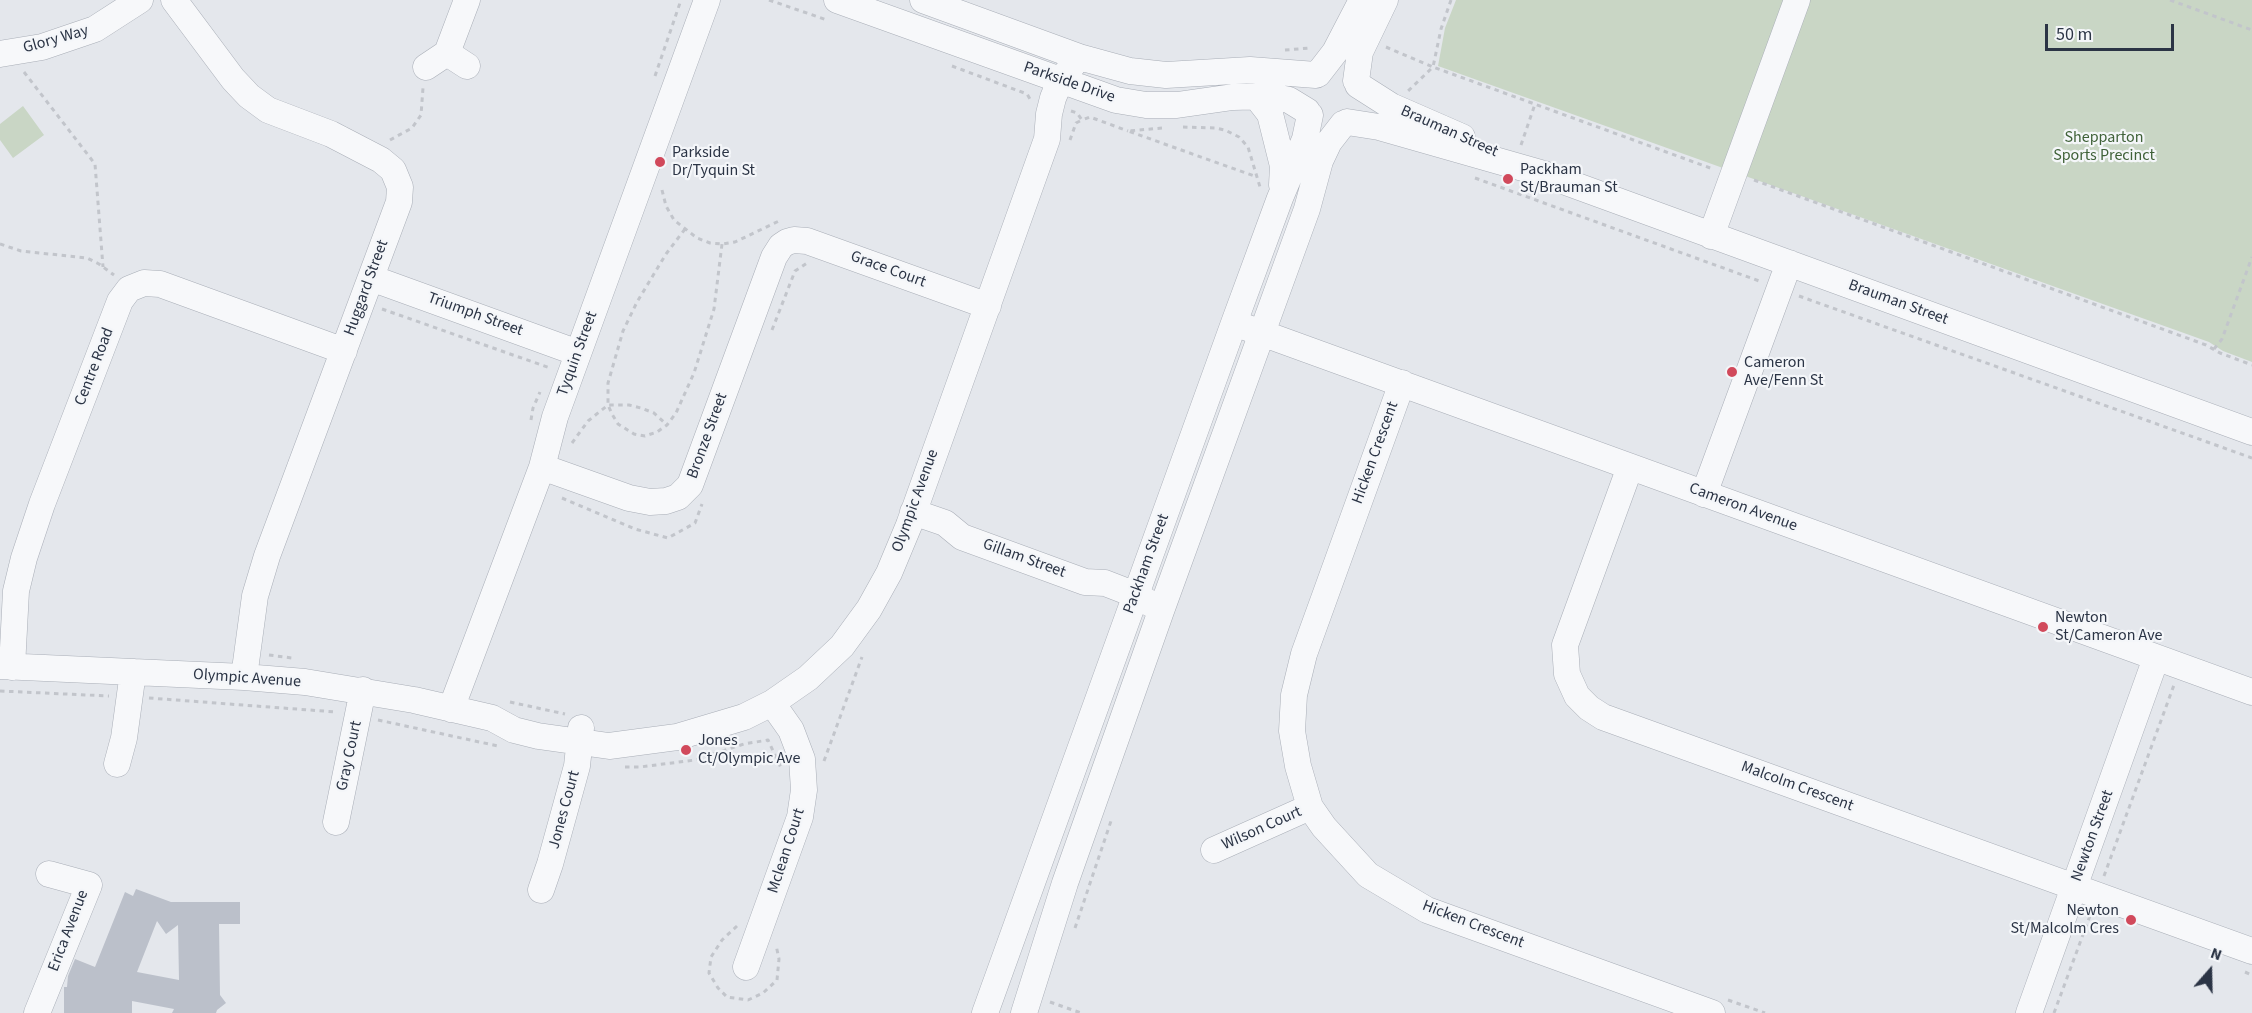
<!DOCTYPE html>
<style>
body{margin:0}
#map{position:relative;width:2252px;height:1013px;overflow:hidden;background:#e4e7ec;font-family:"Source Sans 3",sans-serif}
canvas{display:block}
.north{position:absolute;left:2180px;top:941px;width:60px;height:60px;-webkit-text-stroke:4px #f4f6f9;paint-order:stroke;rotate:20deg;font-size:16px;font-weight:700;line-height:24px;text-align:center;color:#2b3445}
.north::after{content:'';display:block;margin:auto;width:21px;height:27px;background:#2b3445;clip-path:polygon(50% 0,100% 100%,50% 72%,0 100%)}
.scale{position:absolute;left:2045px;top:24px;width:129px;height:27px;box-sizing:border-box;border:3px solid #2b3445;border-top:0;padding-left:8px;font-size:18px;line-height:21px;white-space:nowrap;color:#2b3445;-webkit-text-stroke:4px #f4f6f9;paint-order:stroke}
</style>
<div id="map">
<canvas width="2252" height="1013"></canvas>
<div class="north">N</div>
<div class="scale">50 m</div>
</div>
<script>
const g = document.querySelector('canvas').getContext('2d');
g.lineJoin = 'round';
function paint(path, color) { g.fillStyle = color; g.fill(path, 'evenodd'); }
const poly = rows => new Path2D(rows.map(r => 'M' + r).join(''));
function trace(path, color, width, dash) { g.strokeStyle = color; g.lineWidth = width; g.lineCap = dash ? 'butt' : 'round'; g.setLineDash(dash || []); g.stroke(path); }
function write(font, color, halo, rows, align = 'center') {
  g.font = font + ' "Source Sans 3",sans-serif'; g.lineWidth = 4.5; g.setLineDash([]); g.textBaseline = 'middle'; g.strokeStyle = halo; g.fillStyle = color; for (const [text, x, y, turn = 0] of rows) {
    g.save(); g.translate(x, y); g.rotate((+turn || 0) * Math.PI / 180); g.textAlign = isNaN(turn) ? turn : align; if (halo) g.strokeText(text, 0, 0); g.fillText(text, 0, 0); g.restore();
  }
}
paint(poly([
 [1456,0,2252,0,2252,362,2223,351,2209,342,1438,66,1445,28],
 [23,106,44,135,13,158,0,140,0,124]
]), '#c9d6c5');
paint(poly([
 [136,889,171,902,240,902,240,924,219,924,220,995,226,1003,217,1010,216,1013,172,1013,174,1009,132,1001,132,1013,64,1013,64,987,67,987,68,976,75,959,95,967,125,892,133,896],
 [157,921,166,934,178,925,179,980,137,972]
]), '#bbc0ca');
const minor = poly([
 [174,0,233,79,249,96,268,110,331,134,381,160,393,170,400,187,399,202,267,556,255,596,244,677],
 [837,0,1116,100,1146,105,1177,105,1233,97,1270,96,1289,100,1307,111],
 [923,0,1079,57,1130,71,1166,75,1250,70,1316,75],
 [447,53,467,0],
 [0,54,42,47,95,29,140,0],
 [426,67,447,53,467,66],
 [1318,74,1335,52,1362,0],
 [1356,81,1360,52,1385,0],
 [1358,85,1391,106,1462,137],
 [1256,96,1270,114,1283,166,1282,185],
 [1347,122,1379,127,1544,174,2252,432],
 [1711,236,1797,0],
 [371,278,578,353],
 [1234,323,2252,692],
 [1402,383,1304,654,1294,695,1292,731,1298,766,1310,807,1324,827,1368,875,1427,910,1712,1013],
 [542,467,629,498,650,502,666,501,678,497,690,485,774,257,781,246,787,242,794,240,807,241,988,306],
 [1630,467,1565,645,1567,674,1577,696,1589,708,1603,717,2252,951],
 [1704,494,1789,263],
 [913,512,945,523,962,537,1085,582,1105,583,1136,595,1151,604],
 [0,666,244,677,305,682,414,700,492,718,514,730,538,736,609,746,677,737,744,717,772,703,808,678,842,646,869,609,889,573,909,525,1047,139,1049,114,1053,98,1060,81,1079,57],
 [12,667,16,591,24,558,42,504,120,301,129,289,144,283,160,284,344,351],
 [451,709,542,467,555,417,707,0],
 [117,764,124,738,133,672],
 [336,822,363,690],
 [1214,850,1310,807],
 [541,890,550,864,577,766,581,728],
 [746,967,800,817,804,790,802,759,791,730,772,703],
 [37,1013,89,885,49,874],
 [985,1013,1234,323,1280,198,1305,139,1310,115],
 [1024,1013,1065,883,1161,611,1307,209,1320,161,1329,142,1343,124],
 [2029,1013,2156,658]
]);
trace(minor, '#a9aeb7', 27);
trace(poly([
 [769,0,827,20],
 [1451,0,1441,29,1433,67,1713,169],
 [2170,0,2252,30],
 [1386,47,1433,67,1408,91],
 [1285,50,1311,48],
 [952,66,1027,94,1030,99],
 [24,72,95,164,103,267],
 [655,76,681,0],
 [1071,111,1077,113,1082,120,1090,117,1128,131],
 [1183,127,1215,128,1225,130,1239,137,1248,147,1260,187],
 [1162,128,1128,131,1257,177],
 [390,140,412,128,421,115,423,88],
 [1070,140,1076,123,1082,120],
 [1521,145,1535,104],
 [1475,178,1762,282],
 [1754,180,2206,345,2220,353,2252,365],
 [662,190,666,206,674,220,697,238,710,243,722,244,735,242,779,221],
 [685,229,666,254,637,302,623,331,608,383,608,405,612,414,618,424,634,434,645,436,657,432,667,425,676,413,694,373,714,309,722,244],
 [0,244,21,251,87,258,99,264,114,275],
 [1799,296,2252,458],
 [382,309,550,368],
 [772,330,795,271,807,263],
 [2214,349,2222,339,2252,257],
 [531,420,533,408,540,392],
 [572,443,588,421,608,405,629,405,641,408,654,413,667,425],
 [562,498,635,529,668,538,695,523,702,504],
 [269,655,292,658],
 [0,691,109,696],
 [149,698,336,712],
 [510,702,565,714],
 [378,720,498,746],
 [824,761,862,657],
 [625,767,640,767,695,760,744,744,768,740,781,768],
 [2104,876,2174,685],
 [737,926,722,940,711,957,709,973,718,988,727,997,748,1000,763,993,777,980,779,959,776,945],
 [1075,928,1112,818],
 [2245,972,2252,975],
 [1728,1000,1765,1013],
 [1050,1002,1081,1013],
 [2054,1013,2091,913]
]), '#c2c5cb', 3, [4.5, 4.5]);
trace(minor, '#f7f8fa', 26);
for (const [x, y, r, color] of [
 [660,162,6,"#d1495b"],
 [1508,179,6,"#d1495b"],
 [1732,372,6,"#d1495b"],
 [2043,627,6,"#d1495b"],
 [686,750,6,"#d1495b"],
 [2131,920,6,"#d1495b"]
]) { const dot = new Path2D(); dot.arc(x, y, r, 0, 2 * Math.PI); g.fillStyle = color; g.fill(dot); trace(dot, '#f4f6f9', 2); }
write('16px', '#2b3445', '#f4f6f9', [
 ["Glory Way",56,40,-16],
 ["Parkside Drive",1069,83,19],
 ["Brauman Street",1449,132,24],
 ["Grace Court",888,270,20],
 ["Huggard Street",367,288,-70],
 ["Brauman Street",1898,303,20],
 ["Triumph Street",475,315,20],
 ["Tyquin Street",578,354,-70],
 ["Centre Road",95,367,-69],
 ["Bronze Street",708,436,-70],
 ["Hicken Crescent",1376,453,-70],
 ["Olympic Avenue",916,501,-70],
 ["Cameron Avenue",1743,508,20],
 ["Gillam Street",1024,559,20],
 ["Packham Street",1147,564,-70],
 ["Olympic Avenue",247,679,4],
 ["Gray Court",350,756,-78],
 ["Malcolm Crescent",1797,787,20],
 ["Jones Court",565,810,-75],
 ["Wilson Court",1262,829,-24],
 ["Newton Street",2093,836,-70],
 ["Mclean Court",787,851,-72],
 ["Hicken Crescent",1473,925,21],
 ["Erica Avenue",69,931,-69]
]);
write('16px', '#3f6138', '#f4f6f9', [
 ["Shepparton",2104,138],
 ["Sports Precinct",2104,156]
]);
write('16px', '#2b3445', '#f4f6f9', [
 ["Parkside",672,153],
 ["Dr/Tyquin St",672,171],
 ["Packham",1520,170],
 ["St/Brauman St",1520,188],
 ["Cameron",1744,363],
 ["Ave/Fenn St",1744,381],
 ["Newton",2055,618],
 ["St/Cameron Ave",2055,636],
 ["Jones",698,741],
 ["Ct/Olympic Ave",698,759],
 ["Newton",2119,911,"right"],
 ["St/Malcolm Cres",2119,929,"right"]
], 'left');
</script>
